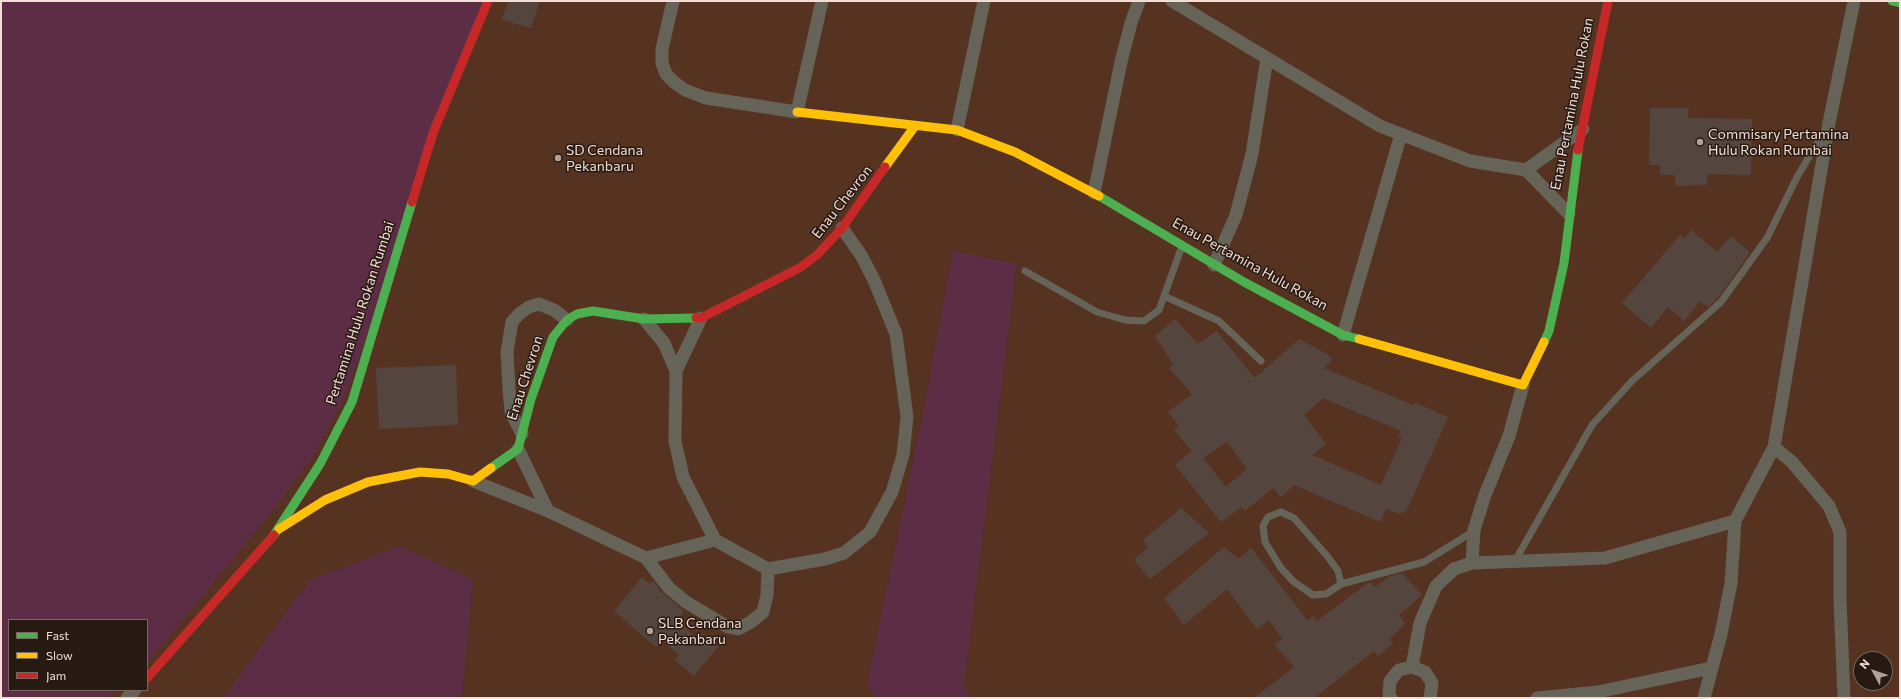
<!DOCTYPE html>
<style>
body{margin:0}
#map{position:relative;width:1901px;height:699px;overflow:hidden;background:#403028;font-family:Commissioner,sans-serif}
canvas{display:block}
.frame{position:absolute;inset:0;border:2px solid #f2ded4;pointer-events:none}
.legend{position:absolute;left:8px;top:619px;width:140px;height:72px;box-sizing:border-box;background:#271a13;border:1px solid #786860;margin:0;padding:5px 7px;list-style:none;font-size:12px;color:#f2ded4}
.legend li{display:flex;align-items:center;gap:8px;height:20px}
.legend b{width:20px;border:1px solid #786860}
.north{position:absolute;left:1853px;top:651px;width:40px;height:40px;box-sizing:border-box;background:#271a13;border:1px solid #786860;border-radius:50%;rotate:310deg;font-size:11px;font-weight:700;line-height:16px;text-align:center;color:#f2ded4}
.north::after{content:'';display:block;margin:auto;width:14px;height:18px;background:#b4a198;clip-path:polygon(50% 0,100% 100%,50% 72%,0 100%)}
</style>
<div id="map">
<canvas width="1901" height="699"></canvas>
<div class="frame"></div>
<ul class="legend">
<li><b style="height:5px;background:#4caf50"></b>Fast</li>
<li><b style="height:5px;background:#ffc107"></b>Slow</li>
<li><b style="height:5px;background:#c62828"></b>Jam</li>
</ul>
<div class="north">N</div>
</div>
<script>
const g = document.querySelector('canvas').getContext('2d');
g.lineJoin = 'round';
function paint(path, color) { g.fillStyle = color; g.fill(path, 'evenodd'); }
const poly = rows => new Path2D(rows.map(r => 'M' + r).join(''));
function trace(path, color, width, dash) { g.strokeStyle = color; g.lineWidth = width; g.lineCap = dash ? 'butt' : 'round'; g.setLineDash(dash || []); g.stroke(path); }
function write(font, color, halo, rows, align = 'center') {
  g.font = font + ' Commissioner,sans-serif'; g.lineWidth = 3; g.setLineDash([]); g.textBaseline = 'middle'; g.strokeStyle = halo; g.fillStyle = color; for (const [text, x, y, turn = 0] of rows) {
    g.save(); g.translate(x, y); g.rotate((+turn || 0) * Math.PI / 180); g.textAlign = isNaN(turn) ? turn : align; if (halo) g.strokeText(text, 0, 0); g.fillText(text, 0, 0); g.restore();
  }
}
paint(poly([
 [1,1,1900,1,1900,698,1,698],
 [9,620,147,620,147,690,9,690],
 [1861,659,1885,659,1885,683,1861,683]
]), '#563321');
paint(poly([
 [1,1,486,1,347,392,315,454,270,514,147,664,147,620,9,620,9,690,118,690,108,698,1,698],
 [953,251,1017,264,964,684,970,698,876,698,867,685,922,417],
 [400,546,473,580,462,698,223,698,310,580]
]), '#5c2d45');
paint(poly([
 [508,1,540,1,531,28,502,20],
 [1650,108,1689,108,1688,118,1752,119,1751,175,1707,174,1707,185,1675,186,1675,175,1660,175,1660,165,1649,165],
 [1691,230,1717,252,1731,236,1748,250,1749,254,1717,299,1708,307,1700,301,1684,321,1668,307,1651,328,1622,303,1680,235,1684,239],
 [1175,319,1198,344,1216,331,1255,378,1299,339,1327,354,1332,360,1324,368,1413,405,1414,402,1448,417,1407,510,1400,514,1386,509,1380,522,1294,485,1281,497,1273,488,1245,511,1242,507,1221,522,1175,465,1192,451,1174,430,1179,426,1168,412,1192,394,1169,368,1173,364,1155,336],
 [1323,398,1401,431,1398,437,1402,438,1381,485,1312,455,1326,444,1304,415],
 [1227,442,1247,469,1226,487,1203,458],
 [456,365,458,425,379,429,376,368],
 [1181,508,1209,533,1150,579,1134,560,1148,547,1143,540],
 [1224,547,1239,559,1251,548,1308,621,1313,616,1317,621,1369,582,1375,587,1390,576,1402,573,1422,595,1399,615,1405,624,1390,639,1393,643,1378,656,1374,651,1314,698,1254,698,1294,667,1274,644,1283,640,1269,620,1257,629,1227,589,1184,625,1164,598],
 [642,577,650,584,653,581,659,588,659,590,684,611,677,621,697,638,701,633,718,647,694,676,675,660,679,655,662,640,656,647,614,611]
]), '#54463f');
trace(poly([
 [1025,271,1097,312,1125,320,1144,321,1159,310,1182,246],
 [1164,296,1219,321,1261,361],
 [1515,561,1592,425,1632,381,1721,302,1767,238,1797,177,1824,132],
 [1341,584,1338,571,1328,557,1294,518,1281,512,1268,517,1263,526,1265,542,1281,568,1294,582,1313,595,1326,594,1341,584,1424,562,1474,531]
]), '#666358', 7);
trace(poly([
 [673,1,662,49,662,63,666,74,675,83,685,90,706,98,797,112,822,1],
 [1172,1,1380,126,1470,161,1526,170],
 [957,130,984,1],
 [1526,170,1583,129],
 [1526,170,1569,214],
 [1094,193,1121,62,1131,23,1139,1],
 [1214,265,1236,215,1252,154,1267,58],
 [644,319,664,343,676,371,675,441,683,477,715,540,768,569,825,559,844,553,870,532,892,492,903,455,907,417,896,334,874,280,861,255,842,228],
 [1343,335,1401,134],
 [676,371,701,318],
 [522,434,511,412,509,389,507,352,512,322,519,314,529,307,539,304,554,310,567,320],
 [1774,447,1792,462,1829,506,1840,532,1840,599,1844,698],
 [518,449,548,511],
 [473,481,548,511,646,558,669,588,686,602,728,627,738,629,751,622,763,612,767,595,768,569],
 [646,558,715,540],
 [1472,563,1474,530,1485,495,1509,436,1523,385],
 [1412,667,1420,623,1436,586,1454,569,1472,563,1605,558,1735,521],
 [127,698,135,690],
 [1391,698,1389,695,1390,681,1399,670,1412,667,1425,672,1432,683,1430,698],
 [1537,698,1598,692,1711,668],
 [1704,698,1721,634,1731,583,1735,521,1774,447,1829,123,1854,1]
]), '#666358', 13);
trace(poly([
 [1892,1,1900,3],
 [1099,196,1244,282,1343,335,1359,339],
 [1544,342,1549,331,1564,263,1578,150],
 [491,468,518,449,531,399,553,337,567,320,577,314,593,311,644,319,696,318],
 [274,535,320,464,352,402,412,202]
]), '#4caf50', 9);
trace(poly([
 [797,112,957,130,1015,152,1099,196],
 [885,167,915,126],
 [1359,339,1523,385,1544,342],
 [279,529,325,500,368,482,420,472,448,474,473,481,491,468]
]), '#ffc107', 9);
trace(poly([
 [1578,150,1608,1],
 [412,202,433,133,488,1],
 [696,318,701,318,801,267,818,254,842,228,885,167],
 [147,678,274,535]
]), '#c62828', 9);
for (const [x, y, r, color] of [
 [1700,142,4,"#b4a198"],
 [558,158,4,"#b4a198"],
 [650,631,4,"#b4a198"]
]) { const dot = new Path2D(); dot.arc(x, y, r, 0, 2 * Math.PI); g.fillStyle = color; g.fill(dot); trace(dot, '#271a13', 1.5); }
write('14px', '#f2ded4', '#271a13', [
 ["Enau Pertamina Hulu Rokan",1572,104,-79],
 ["Enau Chevron",842,202,-52],
 ["Enau Pertamina Hulu Rokan",1250,264,29],
 ["Pertamina Hulu Rokan Rumbai",360,313,-72],
 ["Enau Chevron",525,378,-72]
]);
write('14px', '#f2ded4', '#271a13', [
 ["Commisary Pertamina",1708,134],
 ["Hulu Rokan Rumbai",1708,150],
 ["SD Cendana",566,150],
 ["Pekanbaru",566,166],
 ["SLB Cendana",658,623],
 ["Pekanbaru",658,639]
], 'left');
</script>
